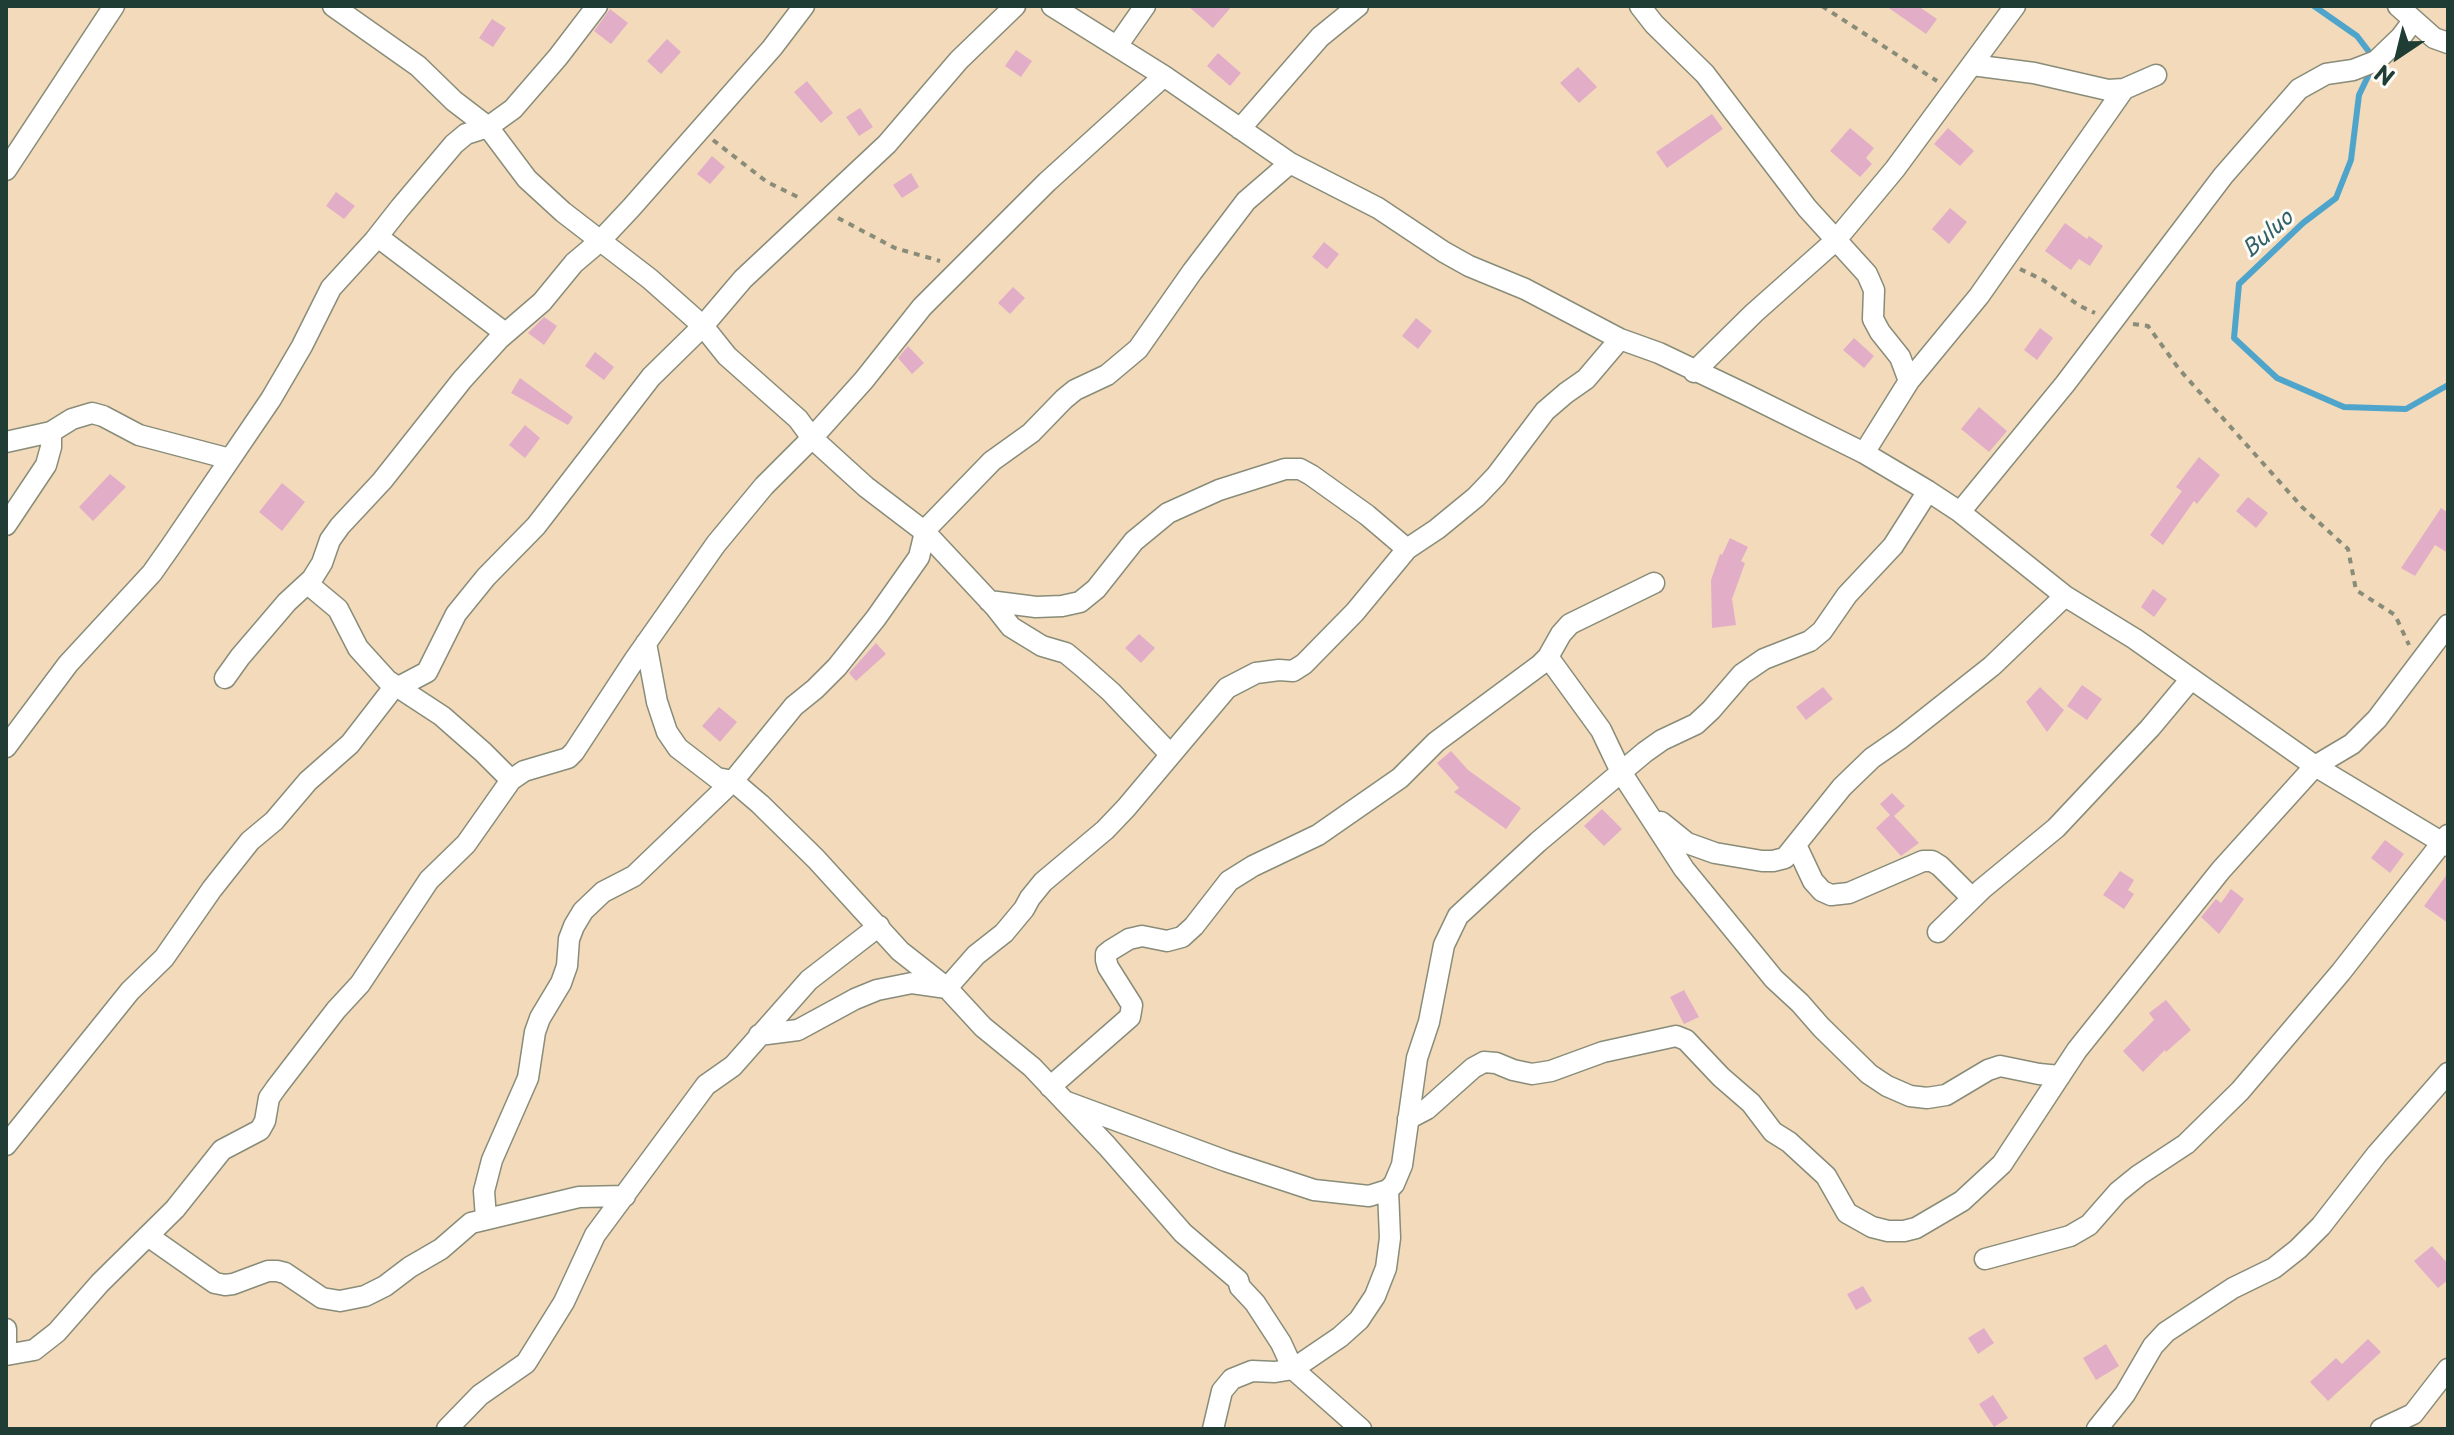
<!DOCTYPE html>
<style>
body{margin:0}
#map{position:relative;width:2454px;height:1435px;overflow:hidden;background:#f2dabb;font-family:"Playpen Sans",sans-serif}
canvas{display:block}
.frame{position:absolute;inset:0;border:8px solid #1f3d34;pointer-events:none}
.north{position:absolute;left:2358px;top:16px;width:80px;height:80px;-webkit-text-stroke:6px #fdfcf7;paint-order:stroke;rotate:215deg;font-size:22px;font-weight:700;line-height:32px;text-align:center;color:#1f3d34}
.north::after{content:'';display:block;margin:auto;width:28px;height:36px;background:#1f3d34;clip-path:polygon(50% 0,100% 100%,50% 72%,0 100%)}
</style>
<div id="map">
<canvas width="2454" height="1435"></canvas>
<div class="frame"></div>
<div class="north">N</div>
</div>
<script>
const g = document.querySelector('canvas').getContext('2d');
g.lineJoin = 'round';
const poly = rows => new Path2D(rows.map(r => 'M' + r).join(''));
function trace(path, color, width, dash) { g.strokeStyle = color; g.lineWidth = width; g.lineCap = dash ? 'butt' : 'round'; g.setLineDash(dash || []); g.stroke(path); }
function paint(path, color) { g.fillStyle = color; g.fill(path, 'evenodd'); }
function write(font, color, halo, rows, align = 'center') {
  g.font = font + ' "Playpen Sans",sans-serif'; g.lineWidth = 6; g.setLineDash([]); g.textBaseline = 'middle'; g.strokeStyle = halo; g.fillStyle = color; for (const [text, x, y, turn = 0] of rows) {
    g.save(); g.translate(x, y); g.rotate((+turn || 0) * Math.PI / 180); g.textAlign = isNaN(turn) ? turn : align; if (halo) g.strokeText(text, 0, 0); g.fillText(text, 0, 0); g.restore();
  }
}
trace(poly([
 [2314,6,2357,36,2373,57],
 [2371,70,2359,95,2351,160,2336,198,2303,223,2239,284,2234,338,2277,378,2344,407,2406,409,2448,385]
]), '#4fa4cb', 6);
paint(poly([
 [1188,6,1232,6,1213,28],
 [1886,6,1918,6,1937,19,1926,34],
 [610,9,628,23,611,44,594,31],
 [492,19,506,28,493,47,479,38],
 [667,39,681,52,661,74,647,61],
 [1016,50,1032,61,1021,77,1005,66],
 [1218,53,1241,73,1230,86,1207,66],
 [1578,67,1597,87,1579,103,1560,83],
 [807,81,833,113,821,123,794,92],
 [860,108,873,127,859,136,846,117],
 [1712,114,1723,129,1667,168,1656,152],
 [1850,128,1874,148,1866,158,1872,164,1860,177,1830,151],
 [1948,128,1974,151,1960,166,1934,144],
 [712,156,725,167,710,184,697,174],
 [911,173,919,187,902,198,893,185],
 [336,192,355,206,344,219,326,206],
 [1950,208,1967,222,1949,244,1932,229],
 [2065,223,2087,239,2089,236,2103,246,2090,266,2079,259,2071,270,2045,251],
 [1324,242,1339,254,1327,269,1312,257],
 [1013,287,1025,298,1010,314,998,303],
 [544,317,557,326,544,345,528,333],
 [1416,318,1432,331,1418,349,1402,336],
 [2040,328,2053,338,2037,360,2024,350],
 [1854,338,1874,356,1864,368,1843,350],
 [908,346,924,363,912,374,898,358],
 [595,352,614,367,604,380,585,366],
 [520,378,573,417,568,425,511,393],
 [1979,407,2007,431,1989,452,1961,429],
 [525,425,540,438,525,458,509,445],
 [2199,457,2220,475,2197,504,2194,501,2163,545,2150,535,2182,491,2176,487],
 [110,474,126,487,93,521,79,507],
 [282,483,305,502,282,531,259,512],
 [2248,497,2268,513,2256,528,2236,511],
 [2441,508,2448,513,2448,553,2435,545,2415,576,2401,568],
 [1730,538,1748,547,1741,561,1745,563,1732,599,1736,625,1712,628,1711,580,1720,554,1722,555],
 [2153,589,2167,599,2154,617,2141,607],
 [1139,634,1155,648,1141,663,1125,648],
 [876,643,886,654,856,681,849,673],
 [2082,685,2102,699,2087,720,2067,706],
 [1823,687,1833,699,1806,720,1796,707],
 [2040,687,2064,710,2047,732,2026,702],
 [719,707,737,722,720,742,702,726],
 [1451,751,1468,770,1521,808,1506,829,1454,792,1459,788,1437,763],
 [1892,793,1905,806,1894,816,1919,843,1901,856,1876,828,1890,815,1880,804],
 [1602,809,1622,829,1604,846,1584,826],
 [2385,840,2404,854,2390,873,2371,858],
 [2120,871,2134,880,2128,890,2134,894,2124,909,2103,895],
 [2448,873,2448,923,2424,906],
 [2231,889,2244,899,2219,934,2201,917,2216,899,2221,903],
 [1684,990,1699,1017,1684,1024,1670,997],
 [2166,1000,2191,1030,2166,1052,2165,1050,2143,1072,2123,1051,2154,1020,2149,1013],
 [2432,1246,2448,1264,2448,1280,2438,1288,2414,1261],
 [1863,1286,1872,1301,1856,1310,1847,1294],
 [1984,1328,1994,1343,1978,1354,1968,1338],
 [2368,1339,2381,1352,2328,1401,2310,1382,2336,1358,2342,1364],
 [2106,1344,2119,1366,2096,1380,2083,1358],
 [1993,1395,2008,1418,1994,1427,1979,1404]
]), '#e2aec7');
const street = poly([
 [333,6,418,66,454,101,488,127,527,179,563,212,650,279,703,326,727,356,798,419,812,438,866,487,925,532,996,608,1011,627,1042,646,1066,653,1084,668,1111,692,1170,754],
 [1052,6,1164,76,1290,163,1378,208,1444,252,1469,266,1525,289,1620,339,1659,353,1745,394,1864,453,1928,491,1960,512,2065,596,2135,639,2315,766,2448,846],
 [1640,6,1654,24,1705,74,1807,208,1867,274,1874,290,1873,319,1880,332,1900,357,1909,381],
 [2398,6,2434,38,2448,43],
 [1117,46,1145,6],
 [1972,65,2034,73,2108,90,2124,89,2156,75],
 [1240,129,1320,37,1358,6],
 [6,170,114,6],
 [378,237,505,333],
 [1694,372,1754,313,1835,241,1895,169,2015,6],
 [6,442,51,432,72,419,92,413,103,416,139,435,230,459],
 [1864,453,1909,381,1979,296,2124,89],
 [1960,512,2065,384,2223,176,2299,89,2326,74,2353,70,2376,61,2401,37,2413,21],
 [6,525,46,465,51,447,51,432],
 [308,584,338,609,358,648,387,680,442,716,483,752,511,780],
 [989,601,1036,607,1062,606,1080,602,1096,589,1134,541,1168,513,1219,490,1285,469,1300,469,1311,475,1367,515,1407,549],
 [646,643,657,702,667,732,678,748,717,778,733,781,760,804,816,859,900,951,947,988,983,1027,1032,1067,1107,1146,1183,1233,1238,1280,1240,1287,1255,1303,1281,1343,1293,1369,1361,1429],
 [1548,657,1601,730,1621,772,1684,869,1774,979,1800,1003,1821,1027,1869,1074,1887,1086,1910,1096,1927,1098,1946,1095,1988,1070,2000,1066,2039,1074,2060,1076],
 [225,678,240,657,287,602,312,579,322,563,330,540,340,526,382,481,462,380,499,339,542,302,574,263,600,241,631,208,772,48,804,6],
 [6,747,68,664,152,573,171,546,271,399,302,346,331,288,374,241,400,208,454,144,466,134,488,127,513,109,558,57,597,6],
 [1661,822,1687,843,1715,853,1762,861,1773,861,1785,858,1842,787,1872,758,1901,738,1992,666,2065,596],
 [1796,845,1813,881,1822,891,1831,895,1849,893,1923,861,1932,861,1940,866,1972,898],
 [1938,932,1982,889,2056,828,2150,728,2191,679],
 [759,1035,798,1030,855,999,877,990,912,983,947,988,976,955,1004,933,1024,909,1030,898,1043,882,1105,830,1126,808,1227,688,1256,673,1279,670,1293,671,1304,664,1355,612,1407,549,1437,529,1476,497,1496,476,1545,411,1566,393,1586,379,1620,339],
 [1050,1087,1130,1017,1132,1005,1108,967,1106,960,1106,954,1111,950,1129,939,1142,936,1167,941,1182,937,1194,926,1229,881,1253,866,1318,835,1400,778,1436,742,1540,665,1548,657,1561,634,1570,624,1654,583],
 [1064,1101,1226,1161,1314,1190,1369,1196,1388,1190,1394,1184,1402,1165,1417,1058,1429,1022,1444,945,1458,916,1538,842,1645,752,1662,740,1696,724,1711,710,1742,674,1764,659,1810,641,1822,631,1847,595,1893,546,1928,491],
 [1408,1119,1427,1109,1473,1068,1484,1062,1496,1063,1513,1070,1532,1074,1551,1071,1603,1052,1676,1036,1686,1040,1721,1077,1751,1103,1773,1132,1789,1142,1826,1176,1847,1213,1872,1227,1888,1231,1904,1231,1916,1228,1962,1201,2002,1164,2077,1050,2221,870,2315,766,2352,744,2377,719,2448,625],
 [6,1145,130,991,164,958,212,889,250,841,274,821,308,781,350,744,391,691,427,672,456,614,486,577,536,526,651,377,703,326,743,279,887,144,959,60,1015,6],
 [486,1218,484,1191,492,1160,528,1078,535,1032,540,1018,561,983,567,966,569,939,574,926,583,911,603,892,634,876,733,781,794,706,815,689,837,667,876,618,919,557,925,532,930,525,992,461,1031,433,1064,399,1075,390,1107,375,1138,349,1192,272,1246,201,1290,163],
 [148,1236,215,1283,225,1285,233,1284,268,1271,277,1271,285,1273,322,1298,340,1301,365,1296,385,1286,410,1267,441,1249,471,1223,579,1197,625,1196],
 [1985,1259,2070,1236,2089,1225,2118,1192,2139,1175,2186,1144,2240,1091,2341,972,2448,835],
 [6,1329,6,1342],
 [6,1355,34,1350,57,1332,100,1283,175,1209,222,1150,260,1130,265,1121,269,1098,276,1088,336,1010,360,984,429,880,466,844,511,780,524,771,568,758,574,752,635,659,716,544,764,486,812,438,864,380,922,307,1047,182,1164,76],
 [447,1429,480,1395,526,1363,564,1302,595,1235,706,1085,733,1066,809,980,879,926],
 [1213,1429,1222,1391,1232,1379,1252,1371,1275,1372,1293,1369,1340,1337,1359,1320,1375,1296,1386,1268,1390,1238,1388,1190],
 [2097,1429,2125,1394,2153,1346,2166,1332,2233,1288,2274,1268,2298,1249,2321,1226,2377,1154,2448,1073],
 [2381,1429,2413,1414,2448,1369]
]);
trace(street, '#888c78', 23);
trace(poly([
 [1822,6,1937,81],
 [713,140,767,182,802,199],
 [838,218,895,248,940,261],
 [2020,269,2043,280,2080,306,2095,313],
 [2133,324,2148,326,2179,369,2302,507,2348,549,2356,590,2395,615,2409,645]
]), '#888c78', 4, [6, 6]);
trace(street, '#fff', 20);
write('italic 22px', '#306169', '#fdfcf7', [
 ["Buluo",2268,235,-41]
]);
</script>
